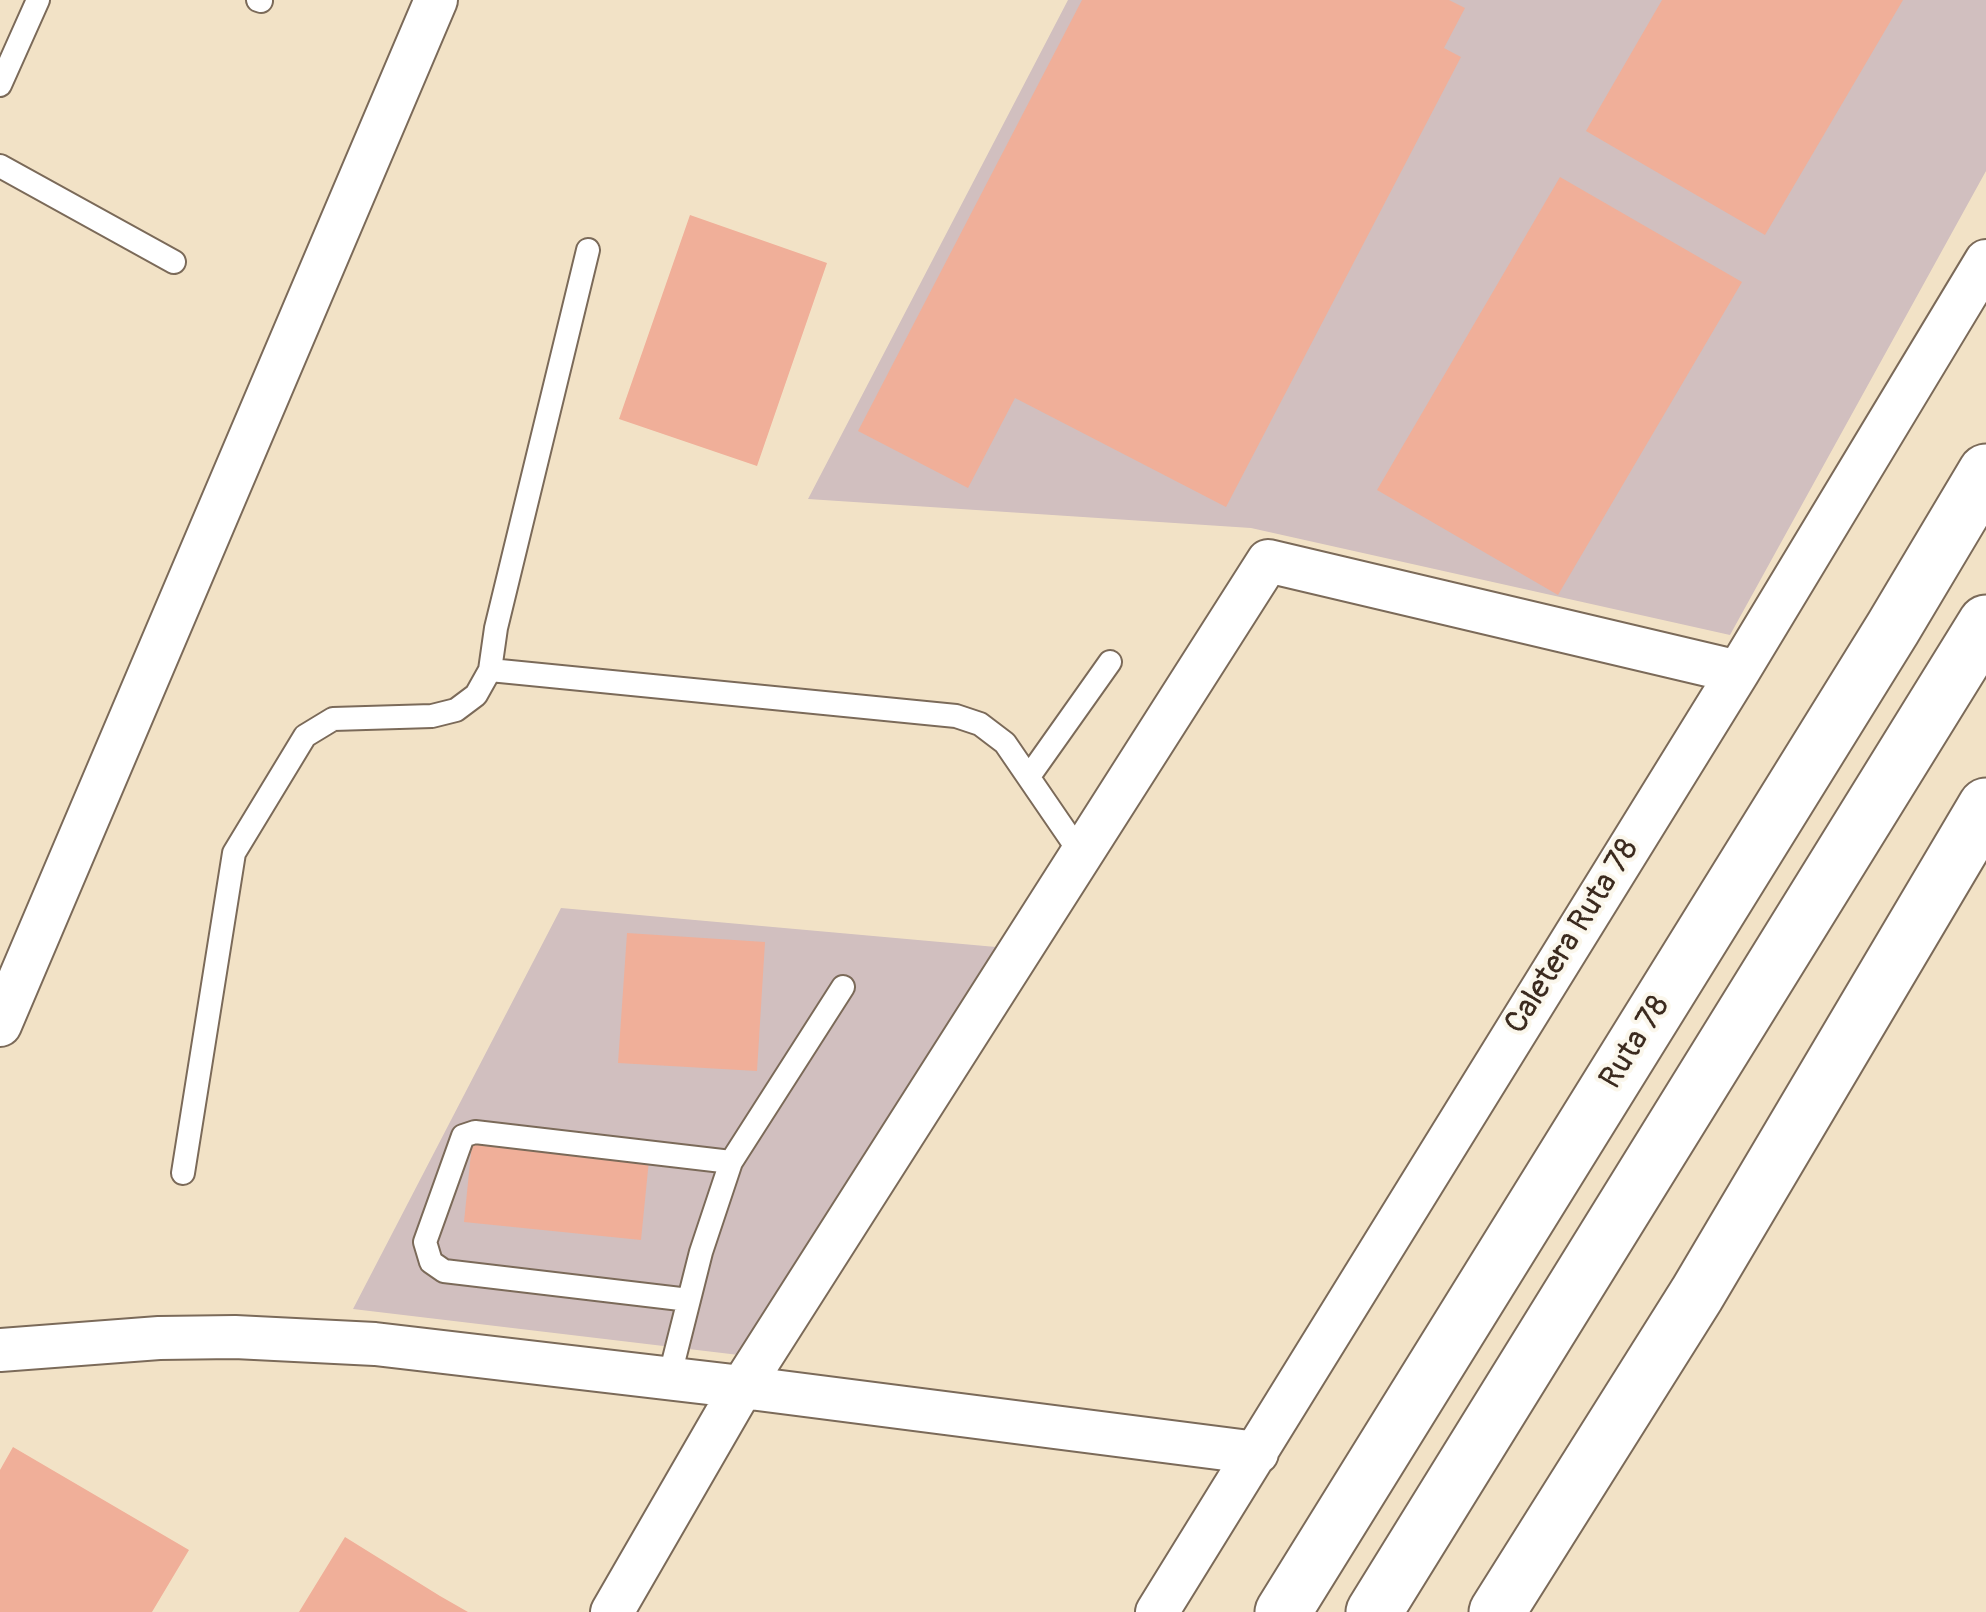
<!DOCTYPE html>
<style>
body{margin:0}
canvas{display:block;background:#f2e2c6}
</style>
<canvas width="1986" height="1612"></canvas>
<script>
const g = document.querySelector('canvas').getContext('2d');
g.lineJoin = 'round';
function paint(path, color) { g.fillStyle = color; g.fill(path, 'evenodd'); }
const poly = rows => new Path2D(rows.map(r => 'M' + r).join(''));
function trace(path, color, width, dash) { g.strokeStyle = color; g.lineWidth = width; g.lineCap = dash ? 'butt' : 'round'; g.setLineDash(dash || []); g.stroke(path); }
function write(font, color, halo, rows, align = 'center') {
  g.font = font + ' Pangolin,sans-serif'; g.lineWidth = 8; g.setLineDash([]); g.textBaseline = 'middle'; g.strokeStyle = halo; g.fillStyle = color; for (const [text, x, y, turn = 0] of rows) {
    g.save(); g.translate(x, y); g.rotate((+turn || 0) * Math.PI / 180); g.textAlign = isNaN(turn) ? turn : align; if (halo) g.strokeText(text, 0, 0); g.fillText(text, 0, 0); g.restore();
  }
}
paint(poly([
 [1068,0,1986,0,1986,171,1730,635,1251,528,808,499],
 [561,908,996,947,739,1355,353,1309]
]), '#d1bfbf');
paint(poly([
 [1082,0,1449,0,1465,8,1444,48,1461,57,1226,507,1015,398,968,488,858,431],
 [1662,0,1903,0,1765,235,1586,131],
 [1560,177,1742,282,1558,595,1377,490],
 [690,215,827,263,757,466,619,419],
 [627,933,765,942,757,1071,618,1063],
 [472,1143,649,1160,641,1240,464,1222],
 [13,1447,189,1550,152,1612,0,1612,0,1470],
 [345,1537,440,1596,468,1612,299,1612]
]), '#f0af99');
const service = poly([
 [258,0,261,1],
 [0,85,38,0],
 [0,166,174,262],
 [490,670,956,716,980,724,1005,743,1081,854],
 [1030,775,1110,662],
 [183,1173,234,853,305,736,333,719,432,716,456,710,476,695,490,670,496,628,588,250],
 [689,1300,444,1271,431,1262,425,1242,463,1136,475,1132,731,1162],
 [669,1379,701,1252,731,1162,843,987]
]);
const minor = poly([
 [0,1025,436,0],
 [0,1350,159,1338,235,1337,375,1344,742,1387,1257,1453],
 [612,1612,742,1387,1268,561,1738,672],
 [1157,1612,1738,672,1986,261]
]);
const tertiary = poly([
 [1497,1612,1697,1294,1986,806]
]);
const motorway = poly([
 [1283,1612,1893,628,1986,472],
 [1374,1612,1986,623]
]);
trace(service, '#7b6a59', 26);
trace(minor, '#7b6a59', 46);
trace(tertiary, '#7b6a59', 59);
trace(motorway, '#7b6a59', 59);
trace(service, '#fff', 22);
trace(minor, '#fff', 42);
trace(tertiary, '#fff', 55);
trace(motorway, '#fff', 55);
write('32px', '#3b2a1e', '#fbf7ec', [
 ["Caletera Ruta 78",1573,937,-58],
 ["Ruta 78",1636,1043,-58]
]);
</script>
